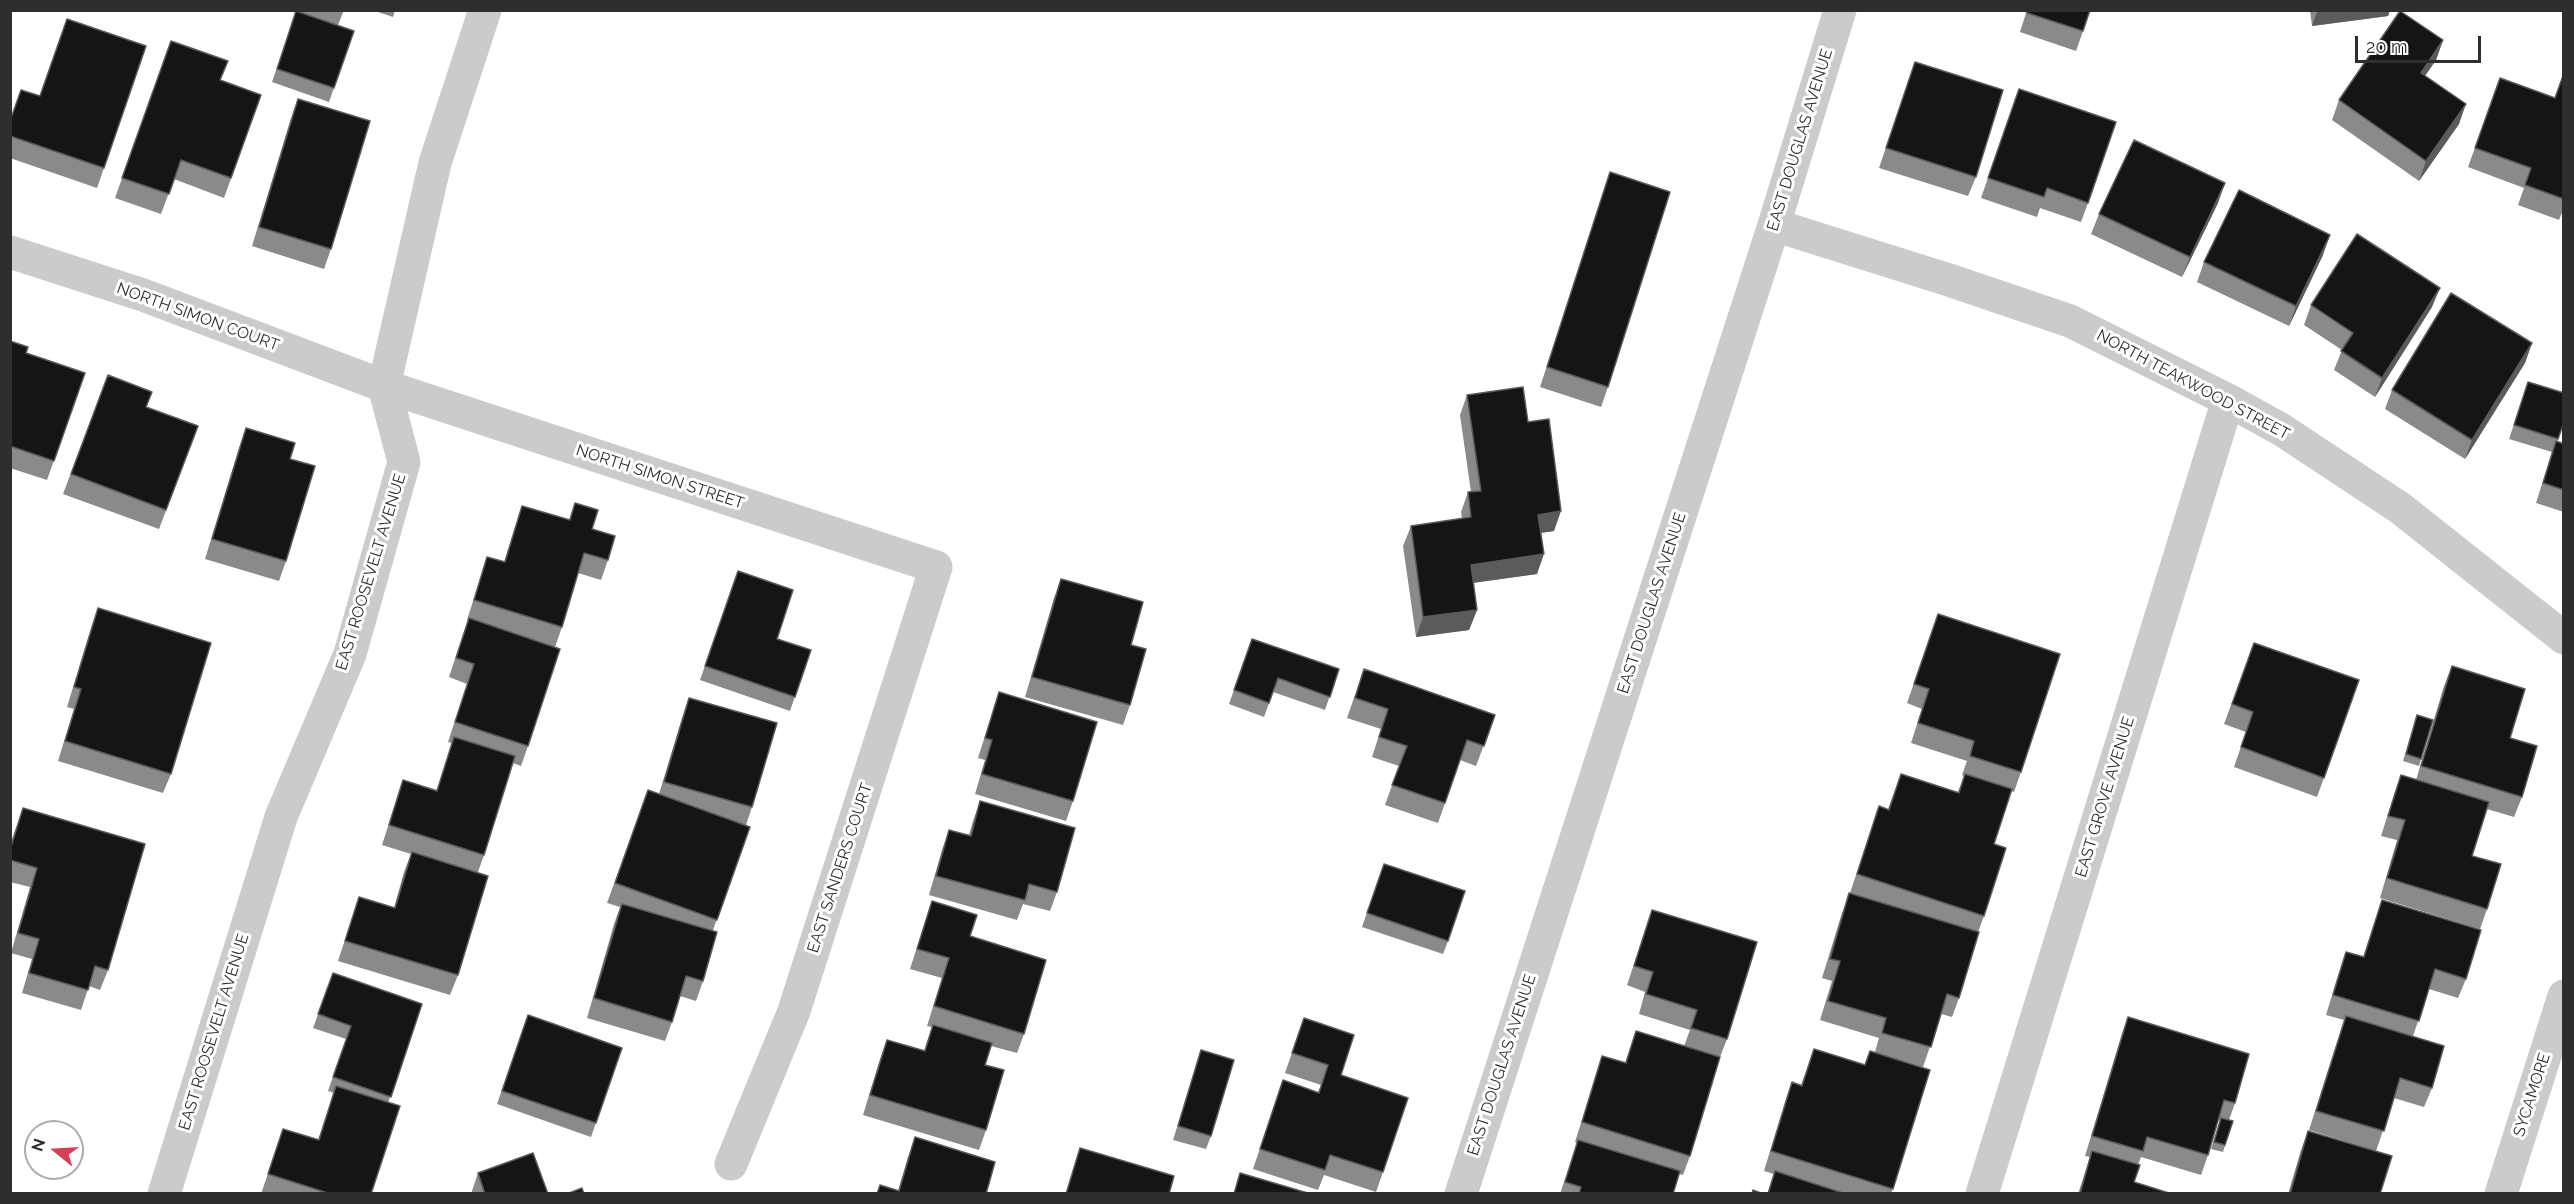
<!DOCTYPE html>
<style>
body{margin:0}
#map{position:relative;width:2574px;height:1204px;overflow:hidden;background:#fff;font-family:Raleway,sans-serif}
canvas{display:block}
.frame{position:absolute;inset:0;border:12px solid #2e2e2e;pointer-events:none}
.north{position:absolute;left:24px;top:1120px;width:60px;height:60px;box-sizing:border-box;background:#fff;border:2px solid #ababab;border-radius:50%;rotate:288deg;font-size:16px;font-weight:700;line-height:24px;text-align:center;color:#2e2e2e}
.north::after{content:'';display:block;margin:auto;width:21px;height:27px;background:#d64059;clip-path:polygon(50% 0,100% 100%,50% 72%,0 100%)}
.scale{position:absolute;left:2355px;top:36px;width:126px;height:27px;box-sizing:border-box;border:3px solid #2e2e2e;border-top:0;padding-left:8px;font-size:18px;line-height:21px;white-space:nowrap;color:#2e2e2e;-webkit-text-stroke:4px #fff;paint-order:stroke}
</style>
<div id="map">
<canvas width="2574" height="1204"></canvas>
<div class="frame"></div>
<div class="north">N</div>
<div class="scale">20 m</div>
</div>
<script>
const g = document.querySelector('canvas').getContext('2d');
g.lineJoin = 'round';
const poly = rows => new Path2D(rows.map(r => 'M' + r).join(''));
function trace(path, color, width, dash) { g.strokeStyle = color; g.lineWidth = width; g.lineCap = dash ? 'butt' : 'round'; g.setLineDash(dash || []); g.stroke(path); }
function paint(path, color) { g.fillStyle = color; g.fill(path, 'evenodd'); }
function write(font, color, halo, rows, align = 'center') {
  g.font = font + ' Raleway,sans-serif'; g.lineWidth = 6; g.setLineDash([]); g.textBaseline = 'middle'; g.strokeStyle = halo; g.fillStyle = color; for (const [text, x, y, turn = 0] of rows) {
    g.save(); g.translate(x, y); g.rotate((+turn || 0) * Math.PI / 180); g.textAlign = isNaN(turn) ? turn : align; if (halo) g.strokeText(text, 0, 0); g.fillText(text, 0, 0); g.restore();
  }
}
trace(poly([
 [1774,225,1949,280,2070,321,2228,400,2282,430,2400,508,2564,638],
 [10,252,143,295,384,386,936,567,794,1011,731,1164],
 [164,1194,281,817,350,654,404,462,384,386,435,163,485,10],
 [1461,1194,1774,225,1840,10],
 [1982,1194,2228,400],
 [2501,1194,2564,996]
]), '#cbcbcb', 33);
paint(poly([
 [289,10,344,10,338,25,354,31,329,102,272,82,296,13],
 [372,10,395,10,393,17],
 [2027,10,2083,31,2076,51,2020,32],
 [2310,10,2390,10,2388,16,2312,26],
 [2443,40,2436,60,2425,76,2459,124,2419,181,2332,120,2339,100],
 [171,41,220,80,261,95,224,198,174,179,161,214,115,198],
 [1915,62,1976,177,1968,196,1879,168],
 [2564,73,2564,208,2559,220,2518,205,2524,188,2468,167,2500,78,2555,98],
 [40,96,104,168,97,188,10,158,10,120],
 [298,99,331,249,324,269,252,246,291,118],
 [2012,109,2088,203,2081,222,2040,208,2037,217,1981,198],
 [1610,172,1608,387,1601,407,1540,387],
 [2218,203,2182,277,2091,234,2099,214],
 [2323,255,2289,326,2197,282,2204,262],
 [2311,305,2432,307,2375,397,2334,370,2342,350,2304,325],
 [10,341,26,353,85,373,47,480,10,468],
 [2532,343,2525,363,2465,459,2385,409,2392,390],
 [108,375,146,407,198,426,159,529,63,494],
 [2528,382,2564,422,2557,442,2564,444,2564,512,2536,503,2552,452,2509,439],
 [1467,395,1528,422,1554,531,1541,533,1537,574,1473,583,1477,610,1469,630,1416,637,1403,546,1411,526,1462,519,1461,512,1468,492,1471,492,1460,415],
 [246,428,290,459,286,561,279,581,205,559,239,448],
 [575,503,592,529,608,560,601,580,578,573,562,627,555,647,528,746,521,766,513,763,484,855,478,872,458,975,450,995,338,961,359,897,394,908,404,872,411,854,382,845,403,780,437,790,452,743,448,742,467,684,449,677,468,620,467,620,487,557,504,562,522,506,569,520],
 [738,571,777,639,811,650,790,711,700,680],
 [1061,579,1131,645,1130,705,1123,725,1025,697,1054,598],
 [98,608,171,774,163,793,58,761,74,709,67,707,91,628],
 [1938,614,2021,772,2014,792,2011,791,1994,844,1984,916,1978,932,1959,998,1952,1017,1941,1014,1923,1067,1887,1056,1930,1070,1891,1194,1767,1194,1774,1174,1764,1171,1785,1102,1792,1082,1801,1085,1814,1049,1865,1065,1870,1051,1875,1052,1879,1038,1820,1020,1832,981,1822,978,1842,913,1850,893,1879,806,1888,809,1901,774,1958,792,1964,776,1962,775,1967,761,1911,743,1922,709,1907,703],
 [1252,639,1339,669,1325,710,1273,692,1264,717,1229,704],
 [2254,643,2359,680,2317,797,2234,767,2246,732,2224,724],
 [2452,666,2510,738,2522,797,2514,817,2487,809,2472,856,2487,909,2480,929,2380,898,2397,840,2381,836,2394,795,2401,775,2416,780,2444,686],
 [1364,669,1495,715,1476,766,1460,760,1438,823,1385,805,1399,766,1372,757,1381,729,1347,718],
 [999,692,1073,801,1066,821,975,794,985,760,978,758],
 [689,698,752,807,746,825,750,827,713,930,703,981,696,1001,680,996,672,1022,665,1041,587,1018,614,924,620,907,607,903,648,790,659,794,682,718],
 [2417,715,2421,759,2419,766,2403,761],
 [980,801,1057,892,1050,911,1023,904,1017,920,929,895,942,850,949,830,969,835,973,821],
 [23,808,108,970,100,990,89,986,81,1010,22,993,32,959,11,953,30,887,10,882,10,845],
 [1384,864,1448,941,1443,954,1362,927],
 [2382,900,2466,979,2458,998,2429,989,2413,1036,2432,1088,2424,1107,2394,1098,2376,1151,2309,1130,2344,1020,2326,1015,2339,972,2346,952,2363,957],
 [932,901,970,936,1024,1034,1017,1053,991,1046,985,1065,986,1130,979,1150,863,1115,880,1059,887,1040,924,1051,932,1027,927,1026,942,978,910,969],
 [1652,910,1727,1039,1720,1057,1690,1156,1683,1175,1679,1174,1673,1194,1560,1194,1577,1143,1575,1142,1602,1056,1625,1063,1636,1031,1684,1046,1690,1030,1639,1014,1645,992,1627,985],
 [333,973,422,1004,388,1103,371,1194,261,1194,283,1129,318,1140,334,1093,328,1091,346,1039,313,1028],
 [528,1015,622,1048,591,1137,497,1104],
 [2128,1017,2235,1103,2229,1120,2233,1121,2223,1152,2211,1149,2220,1120,2218,1120,2208,1155,2201,1175,2141,1157,2138,1165,2134,1182,2172,1194,2078,1194,2090,1157,2085,1156,2121,1037],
 [1304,1018,1341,1075,1383,1172,1376,1192,1324,1175,1318,1190,1253,1169,1283,1080,1318,1092,1321,1085,1285,1073],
 [1201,1050,1211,1136,1206,1149,1173,1140],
 [2308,1131,2380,1194,2288,1194,2301,1150],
 [915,1137,986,1194,898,1191,908,1157],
 [478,1173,548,1194,471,1194]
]), '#8a8a8a');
paint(poly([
 [2328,10,2390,10,2388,16,2312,26,2317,12],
 [2443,40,2436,60,2413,93,2421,73],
 [2466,104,2459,124,2419,181,2426,161],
 [2225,183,2218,203,2182,277,2190,257],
 [2330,235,2323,255,2289,326,2296,306],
 [2440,288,2432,307,2375,397,2382,378],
 [2532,343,2525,363,2465,459,2472,440],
 [1561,511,1554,531,1531,534,1538,515],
 [1544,554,1537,574,1464,584,1471,565],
 [1477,610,1469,630,1416,637,1423,617]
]), '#5b5b5b');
const building = poly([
 [2027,10,2090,10,2083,31,2027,13,2027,10],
 [296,11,354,31,334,88,277,69,296,11],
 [2400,11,2443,40,2421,73,2466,104,2426,161,2339,100,2400,11],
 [67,19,146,46,104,168,10,136,10,121,21,90,40,96,67,19],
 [171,41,228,61,220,80,261,95,231,178,181,160,169,194,122,178,171,41],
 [1915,62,2003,90,1976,177,1886,148,1915,62],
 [2564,73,2564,199,2525,185,2531,168,2475,148,2500,78,2555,98,2564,73],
 [2019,89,2116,122,2088,203,2047,188,2044,197,1988,178,2019,89],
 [298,99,370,121,331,249,259,227,298,99],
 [2134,140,2225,183,2190,257,2099,214,2134,140],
 [1610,172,1670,192,1608,387,1547,367,1610,172],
 [2239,190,2330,235,2296,306,2204,262,2239,190],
 [2357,234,2440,288,2382,378,2341,351,2353,333,2311,305,2357,234],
 [2451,293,2532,343,2472,440,2392,390,2451,293],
 [10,341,28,347,26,353,85,373,54,461,10,446,10,341],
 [108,375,152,392,146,407,198,426,166,510,71,474,108,375],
 [2528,382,2564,393,2564,422,2558,439,2514,425,2528,382],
 [1523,387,1528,422,1549,419,1561,511,1538,515,1544,554,1471,565,1477,610,1423,617,1411,526,1471,517,1468,492,1481,491,1467,395,1523,387],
 [246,428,295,443,290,459,315,466,286,561,212,539,246,428],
 [2556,441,2564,444,2564,490,2543,483,2556,441],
 [575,503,598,510,592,529,615,536,608,560,584,553,562,627,474,600,487,557,505,562,522,506,570,520,575,503],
 [738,571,793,590,777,639,811,650,795,697,705,666,738,571],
 [1061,579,1143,602,1131,645,1146,649,1130,705,1032,677,1061,579],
 [98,608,211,643,171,774,65,741,81,689,74,687,98,608],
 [1938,614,2060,654,2021,772,1970,756,1974,741,1918,723,1929,689,1914,684,1938,614],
 [469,618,560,649,528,746,455,722,474,664,456,658,469,618],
 [1252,639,1339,669,1330,697,1278,678,1269,703,1234,690,1252,639],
 [2254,643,2359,680,2324,778,2241,747,2253,712,2232,704,2254,643],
 [2452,666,2525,689,2510,738,2537,746,2522,797,2421,766,2452,666],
 [1364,669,1495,715,1484,746,1467,740,1445,803,1392,785,1407,746,1379,737,1388,709,1355,698,1364,669],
 [999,692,1097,722,1073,801,982,774,992,740,985,738,999,692],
 [689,698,777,723,752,807,664,782,689,698],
 [2417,715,2433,720,2421,759,2406,754,2417,715],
 [454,737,515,756,484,855,389,825,403,780,437,791,454,737],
 [1901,774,1959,793,1965,774,2012,789,1994,844,2006,848,1984,916,1857,874,1879,806,1889,810,1901,774],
 [2401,775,2489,802,2472,856,2501,864,2487,909,2387,878,2405,820,2388,816,2401,775],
 [648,790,750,827,717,920,615,883,648,790],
 [980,801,1075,828,1057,892,1029,884,1025,900,936,876,949,830,971,836,980,801],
 [23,808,145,844,108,970,95,966,88,990,29,973,39,939,18,933,37,868,10,860,10,850,23,808],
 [412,852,488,876,458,975,345,941,359,897,395,908,412,852],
 [1384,864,1465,891,1448,941,1367,913,1384,864],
 [1849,893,1979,932,1959,998,1947,994,1931,1047,1882,1033,1886,1018,1828,1001,1840,961,1830,959,1849,893],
 [2382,900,2481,930,2466,979,2435,969,2419,1021,2333,995,2346,952,2364,957,2382,900],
 [932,901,977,915,970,936,1046,960,1024,1034,934,1006,949,958,917,949,932,901],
 [622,904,717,932,703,981,686,976,672,1022,594,998,622,904],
 [1652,910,1757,942,1727,1039,1691,1028,1697,1010,1646,994,1653,972,1634,966,1652,910],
 [333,973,422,1004,391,1097,333,1077,351,1026,318,1014,333,973],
 [528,1015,622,1048,596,1123,502,1091,528,1015],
 [2346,1016,2444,1046,2432,1088,2400,1078,2384,1131,2316,1111,2346,1016],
 [2128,1017,2249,1054,2235,1103,2224,1100,2208,1155,2147,1137,2143,1151,2092,1136,2128,1017],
 [1304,1018,1354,1035,1341,1075,1408,1098,1383,1172,1330,1155,1325,1170,1260,1149,1283,1080,1319,1093,1328,1065,1292,1053,1304,1018],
 [933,1025,992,1043,985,1065,1004,1070,986,1130,870,1095,887,1040,925,1051,933,1025],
 [1636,1031,1720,1057,1690,1156,1582,1122,1602,1056,1626,1063,1636,1031],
 [1814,1049,1865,1065,1870,1051,1930,1070,1893,1189,1771,1151,1792,1082,1802,1086,1814,1049],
 [1201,1050,1234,1060,1211,1136,1178,1126,1201,1050],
 [336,1086,400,1106,371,1194,331,1194,268,1174,283,1129,319,1140,336,1086],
 [2221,1118,2233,1121,2225,1145,2214,1142,2221,1118],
 [2308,1131,2392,1156,2380,1194,2290,1194,2308,1131],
 [915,1137,995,1162,986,1194,877,1194,880,1185,899,1191,915,1137],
 [1578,1140,1680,1171,1673,1194,1579,1194,1581,1187,1565,1182,1578,1140],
 [1080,1148,1174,1176,1169,1194,1066,1194,1080,1148],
 [2092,1151,2140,1165,2134,1182,2172,1194,2080,1194,2092,1151],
 [533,1153,548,1194,485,1194,478,1173,533,1153],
 [1775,1171,1846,1194,1768,1194,1775,1171],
 [1240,1173,1311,1194,1234,1194,1240,1173],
 [582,1188,584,1194,567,1194,582,1188],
 [1753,1190,1763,1194,1752,1194,1753,1190]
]);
paint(building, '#151515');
trace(building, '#5b5b5b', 1.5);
write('16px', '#2e2e2e', '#fff', [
 ["EAST DOUGLAS AVENUE",1800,140,-73],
 ["NORTH SIMON COURT",198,317,20],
 ["NORTH TEAKWOOD STREET",2193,385,28],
 ["NORTH SIMON STREET",660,477,18],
 ["EAST ROOSEVELT AVENUE",371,572,-73],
 ["EAST DOUGLAS AVENUE",1652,603,-72],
 ["EAST GROVE AVENUE",2105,797,-73],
 ["EAST SANDERS COURT",840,868,-72],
 ["EAST ROOSEVELT AVENUE",214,1032,-73],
 ["EAST DOUGLAS AVENUE",1502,1065,-72],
 ["SYCAMORE",2532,1095,-72]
]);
</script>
